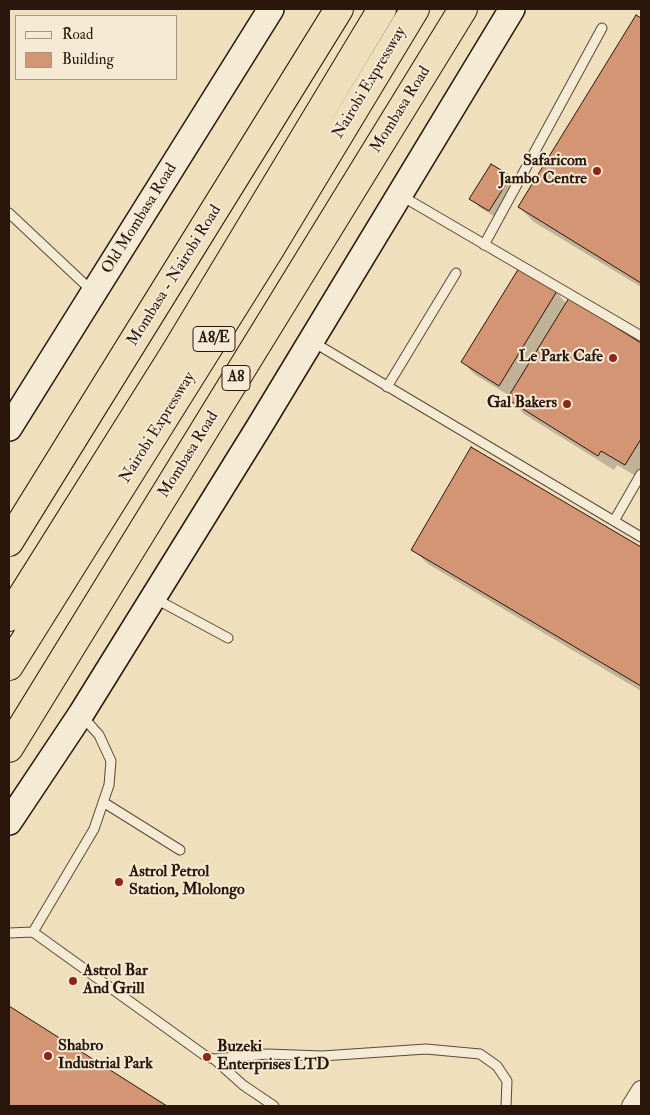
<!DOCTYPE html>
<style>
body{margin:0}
#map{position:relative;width:650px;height:1115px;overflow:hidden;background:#efdfbd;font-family:"IM FELL Double Pica",serif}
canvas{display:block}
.frame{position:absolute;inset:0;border:10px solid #2a150b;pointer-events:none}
.legend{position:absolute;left:15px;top:15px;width:162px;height:65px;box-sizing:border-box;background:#f5ead4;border:1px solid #a49584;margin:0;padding:6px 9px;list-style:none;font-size:15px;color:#2a150b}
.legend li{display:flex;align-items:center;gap:10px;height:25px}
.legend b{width:25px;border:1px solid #a49584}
</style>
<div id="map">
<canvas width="650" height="1115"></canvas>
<div class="frame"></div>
<ul class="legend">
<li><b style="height:6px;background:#f5ead4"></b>Road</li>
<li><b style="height:14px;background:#d49575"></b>Building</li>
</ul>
</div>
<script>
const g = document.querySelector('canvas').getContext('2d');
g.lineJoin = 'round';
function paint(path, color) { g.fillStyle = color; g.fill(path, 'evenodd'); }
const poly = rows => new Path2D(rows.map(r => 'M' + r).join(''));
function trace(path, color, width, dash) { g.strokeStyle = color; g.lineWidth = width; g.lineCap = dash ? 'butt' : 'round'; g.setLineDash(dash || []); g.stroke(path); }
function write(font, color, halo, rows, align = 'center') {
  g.font = font + ' "IM FELL Double Pica",serif'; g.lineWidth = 4; g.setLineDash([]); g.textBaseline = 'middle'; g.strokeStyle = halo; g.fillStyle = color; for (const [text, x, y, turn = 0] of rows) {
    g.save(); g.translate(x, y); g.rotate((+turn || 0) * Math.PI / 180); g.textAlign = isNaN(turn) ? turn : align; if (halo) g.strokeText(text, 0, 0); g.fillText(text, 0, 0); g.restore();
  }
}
paint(poly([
 [637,17,641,19,641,287,534,222,519,207],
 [510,177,518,185,497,218,479,207,471,199],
 [556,292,567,304,569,300,641,345,641,479,617,465,614,470,524,414,509,399,510,396,474,374,463,362],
 [472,448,641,549,641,691,428,564,413,549],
 [9,1007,165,1106,9,1106]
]), '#0003');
const building = poly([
 [636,15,641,18,641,283,518,207,636,15],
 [491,164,511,176,489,211,469,199,491,164],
 [519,268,557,291,499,386,461,362,519,268],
 [569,298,641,343,641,439,625,465,601,451,598,456,507,399,569,298],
 [471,447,641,547,641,686,411,550,471,447],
 [9,1006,167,1106,9,1106,9,1006]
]);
paint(building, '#d49575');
trace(building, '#2a150b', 1);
const lane = poly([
 [400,195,641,336],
 [9,213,92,291],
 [484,245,602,28],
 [313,342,614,521,641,474],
 [387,387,456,273],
 [614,521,641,537],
 [154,598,228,638],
 [103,802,180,850],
 [33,932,207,1057,214,1059,243,1085,274,1106],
 [9,933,33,932,94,829,109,785,111,761,99,735,82,716],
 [214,1059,267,1054,322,1056,426,1049,480,1054,497,1066,507,1081,506,1106]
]);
const street = poly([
 [631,1106,641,1090]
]);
const secondary = poly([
 [9,428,271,9],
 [9,822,81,714,259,427,512,9]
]);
const highway = poly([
 [9,542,339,9],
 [9,617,176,351,382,9],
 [9,666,270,249,415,9],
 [9,748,463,9]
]);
trace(lane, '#5b4838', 11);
trace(street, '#5b4838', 20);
trace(secondary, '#2a150b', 28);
trace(highway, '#2a150b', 30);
trace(lane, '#f5ead4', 9);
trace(street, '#f5ead4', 18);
trace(secondary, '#f5ead4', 25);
trace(highway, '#efdfbd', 28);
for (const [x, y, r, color] of [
 [597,171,5,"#8f2418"],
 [613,358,5,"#8f2418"],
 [567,404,5,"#8f2418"],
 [119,882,5,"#8f2418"],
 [73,981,5,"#8f2418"],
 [48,1056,5,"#8f2418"],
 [207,1057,5,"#8f2418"]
]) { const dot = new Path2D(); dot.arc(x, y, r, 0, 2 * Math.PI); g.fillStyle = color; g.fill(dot); trace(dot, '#f5ead4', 2); }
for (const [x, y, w] of [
 [214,339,42],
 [236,378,28]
]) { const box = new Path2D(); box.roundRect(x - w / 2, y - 12.5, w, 25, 4); g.fillStyle = '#f5ead4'; g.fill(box); trace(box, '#2a150b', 1); }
write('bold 15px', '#2a150b', null, [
 ["A8/E",214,339],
 ["A8",236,378]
]);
write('16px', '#2a150b', '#f5ead4', [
 ["Nairobi Expressway",370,83,-59],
 ["Mombasa Road",401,110,-58],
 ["Old Mombasa Road",140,219,-58],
 ["Mombasa - Nairobi Road",175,276,-58],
 ["Nairobi Expressway",158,428,-58],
 ["Mombasa Road",189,455,-58]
]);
write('bold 16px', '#2a150b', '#f5ead4', [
 ["Safaricom",587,162,"right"],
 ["Jambo Centre",587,180,"right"],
 ["Le Park Cafe",603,358,"right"],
 ["Gal Bakers",557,404,"right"],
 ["Astrol Petrol",129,873],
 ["Station, Mlolongo",129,891],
 ["Astrol Bar",83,972],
 ["And Grill",83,990],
 ["Shabro",58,1047],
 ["Industrial Park",58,1065],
 ["Buzeki",217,1048],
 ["Enterprises LTD",217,1066]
], 'left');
</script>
